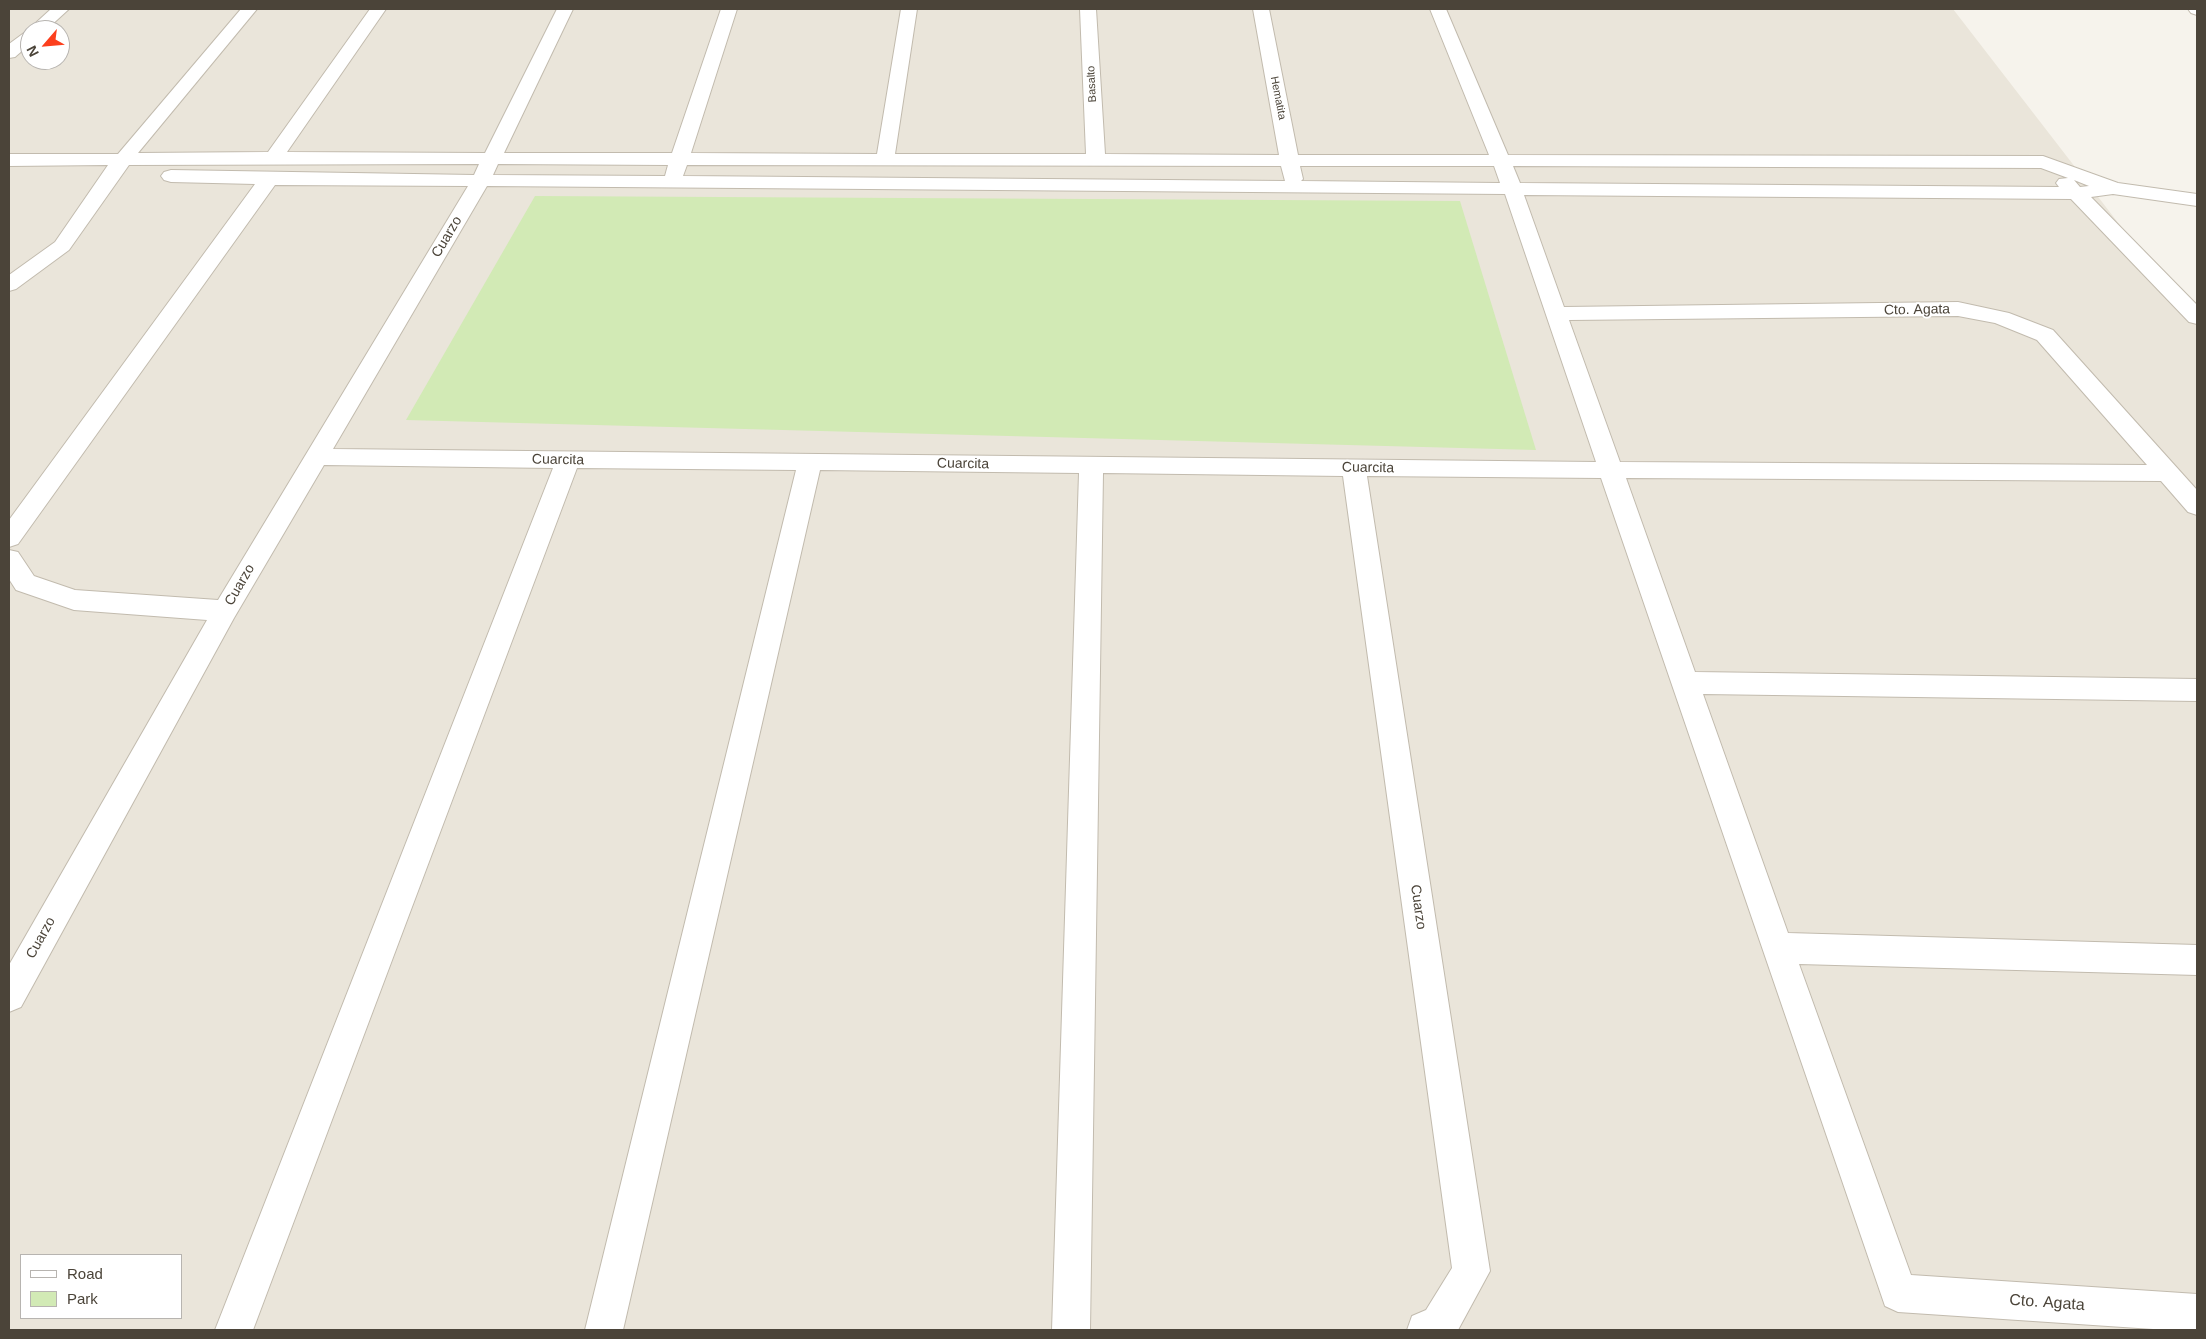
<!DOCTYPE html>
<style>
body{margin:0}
#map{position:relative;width:2206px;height:1339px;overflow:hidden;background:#f6f3ec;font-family:Arial,sans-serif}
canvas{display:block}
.frame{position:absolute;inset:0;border:10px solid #4b4439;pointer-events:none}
.legend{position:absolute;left:20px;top:1254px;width:162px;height:65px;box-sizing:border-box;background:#fff;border:1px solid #b7b4b0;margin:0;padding:6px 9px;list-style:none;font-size:15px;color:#4b4439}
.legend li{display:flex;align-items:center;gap:10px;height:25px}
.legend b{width:25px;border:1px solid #b7b4b0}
.north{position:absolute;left:20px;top:20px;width:50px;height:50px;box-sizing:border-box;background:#fff;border:1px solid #b7b4b0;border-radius:50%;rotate:243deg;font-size:14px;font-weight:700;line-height:20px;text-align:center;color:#4b4439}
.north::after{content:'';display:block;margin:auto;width:18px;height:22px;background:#fc3f1d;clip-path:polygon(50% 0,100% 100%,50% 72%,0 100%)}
</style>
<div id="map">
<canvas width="2206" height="1339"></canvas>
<div class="frame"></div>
<ul class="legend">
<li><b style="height:6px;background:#fff"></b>Road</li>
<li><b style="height:14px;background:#d2eab5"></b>Park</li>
</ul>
<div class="north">N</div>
</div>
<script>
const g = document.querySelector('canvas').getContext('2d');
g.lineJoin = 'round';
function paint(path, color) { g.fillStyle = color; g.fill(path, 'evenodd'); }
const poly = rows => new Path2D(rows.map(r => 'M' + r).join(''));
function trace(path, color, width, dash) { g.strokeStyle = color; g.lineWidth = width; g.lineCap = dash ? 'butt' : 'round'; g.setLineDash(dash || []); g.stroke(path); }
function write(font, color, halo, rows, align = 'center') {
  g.font = font + ' Arial,sans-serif'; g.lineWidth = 4; g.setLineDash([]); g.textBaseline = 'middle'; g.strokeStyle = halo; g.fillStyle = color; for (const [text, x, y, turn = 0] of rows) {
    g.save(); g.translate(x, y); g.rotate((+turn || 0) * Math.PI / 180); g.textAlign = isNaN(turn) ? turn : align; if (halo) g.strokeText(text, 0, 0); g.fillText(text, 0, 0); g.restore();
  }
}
paint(poly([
 [9,9,1953,9,2197,325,2197,1330,9,1330],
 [30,30,60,30,60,60,30,60],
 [21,1255,181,1255,181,1318,21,1318]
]), '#eae5da');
paint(poly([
 [535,196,1460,201,1536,450,406,420]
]), '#d2eab5');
const minor = poly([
 [51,9,69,9,46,30,30,30,30,44,15,57,9,58,9,44,28,30,51,9],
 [241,9,257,9,138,153,268,152,370,9,386,9,287,152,485,153,557,9,573,9,504,153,672,153,721,9,737,9,691,153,877,154,901,9,917,9,895,154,1086,154,1080,9,1096,9,1105,154,1279,155,1253,9,1269,9,1298,155,1489,155,1430,9,1446,9,1508,155,2043,156,2118,183,2197,194,2197,206,2113,194,2091,197,2197,305,2197,324,2189,322,2071,199,1524,195,1564,307,1958,302,2009,313,2053,330,2197,490,2197,515,2188,512,2161,481,1626,478,1695,672,2197,679,2197,701,1703,694,1788,933,2197,945,2197,975,1799,964,1911,1275,2197,1294,2197,1330,2168,1330,1898,1312,1885,1306,1601,478,1367,476,1490,1271,1458,1330,1407,1330,1412,1316,1426,1310,1452,1268,1343,476,1103,473,1090,1330,1052,1330,1079,473,820,470,623,1330,585,1330,796,470,577,468,253,1330,215,1330,553,468,324,465,234,618,21,1007,9,1012,9,965,207,620,74,610,16,590,9,579,9,550,18,552,34,576,75,590,218,600,468,186,275,185,18,544,9,547,9,520,255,184,171,182,164,180,161,176,164,172,171,170,474,175,479,164,129,165,69,250,16,289,9,291,9,275,55,242,108,165,9,166,9,154,118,154,241,9],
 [498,164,668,165,665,176,493,175,498,164],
 [687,165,1281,166,1285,181,683,176,687,165],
 [1300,166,1494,166,1500,183,1301,181,1303,179,1300,166],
 [1513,166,2041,168,2068,178,2059,179,2056,183,2059,187,1520,183,1513,166],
 [2074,180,2089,186,2080,187,2074,180],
 [487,186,1505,194,1596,462,333,449,487,186],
 [1958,316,1995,323,2037,340,2147,465,1620,462,1569,320,1958,316],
 [2188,9,2197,9,2197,15,2191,13,2188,9]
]);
trace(minor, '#c2bbae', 2);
paint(minor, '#fff');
write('11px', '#4b4439', '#fff', [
 ["Basalto",1092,84,-93],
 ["Hematita",1278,98,79]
]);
write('14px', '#4b4439', '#fff', [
 ["Cuarzo",447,237,-59],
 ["Cto. Agata",1917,310,-1],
 ["Cuarcita",558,460,1],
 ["Cuarcita",963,464,1],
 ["Cuarcita",1368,468,1],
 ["Cuarzo",240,585,-60],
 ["Cuarzo",1418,907,82],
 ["Cuarzo",41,938,-61]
]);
write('16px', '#4b4439', '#fff', [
 ["Cto. Agata",2047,1303,4]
]);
</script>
